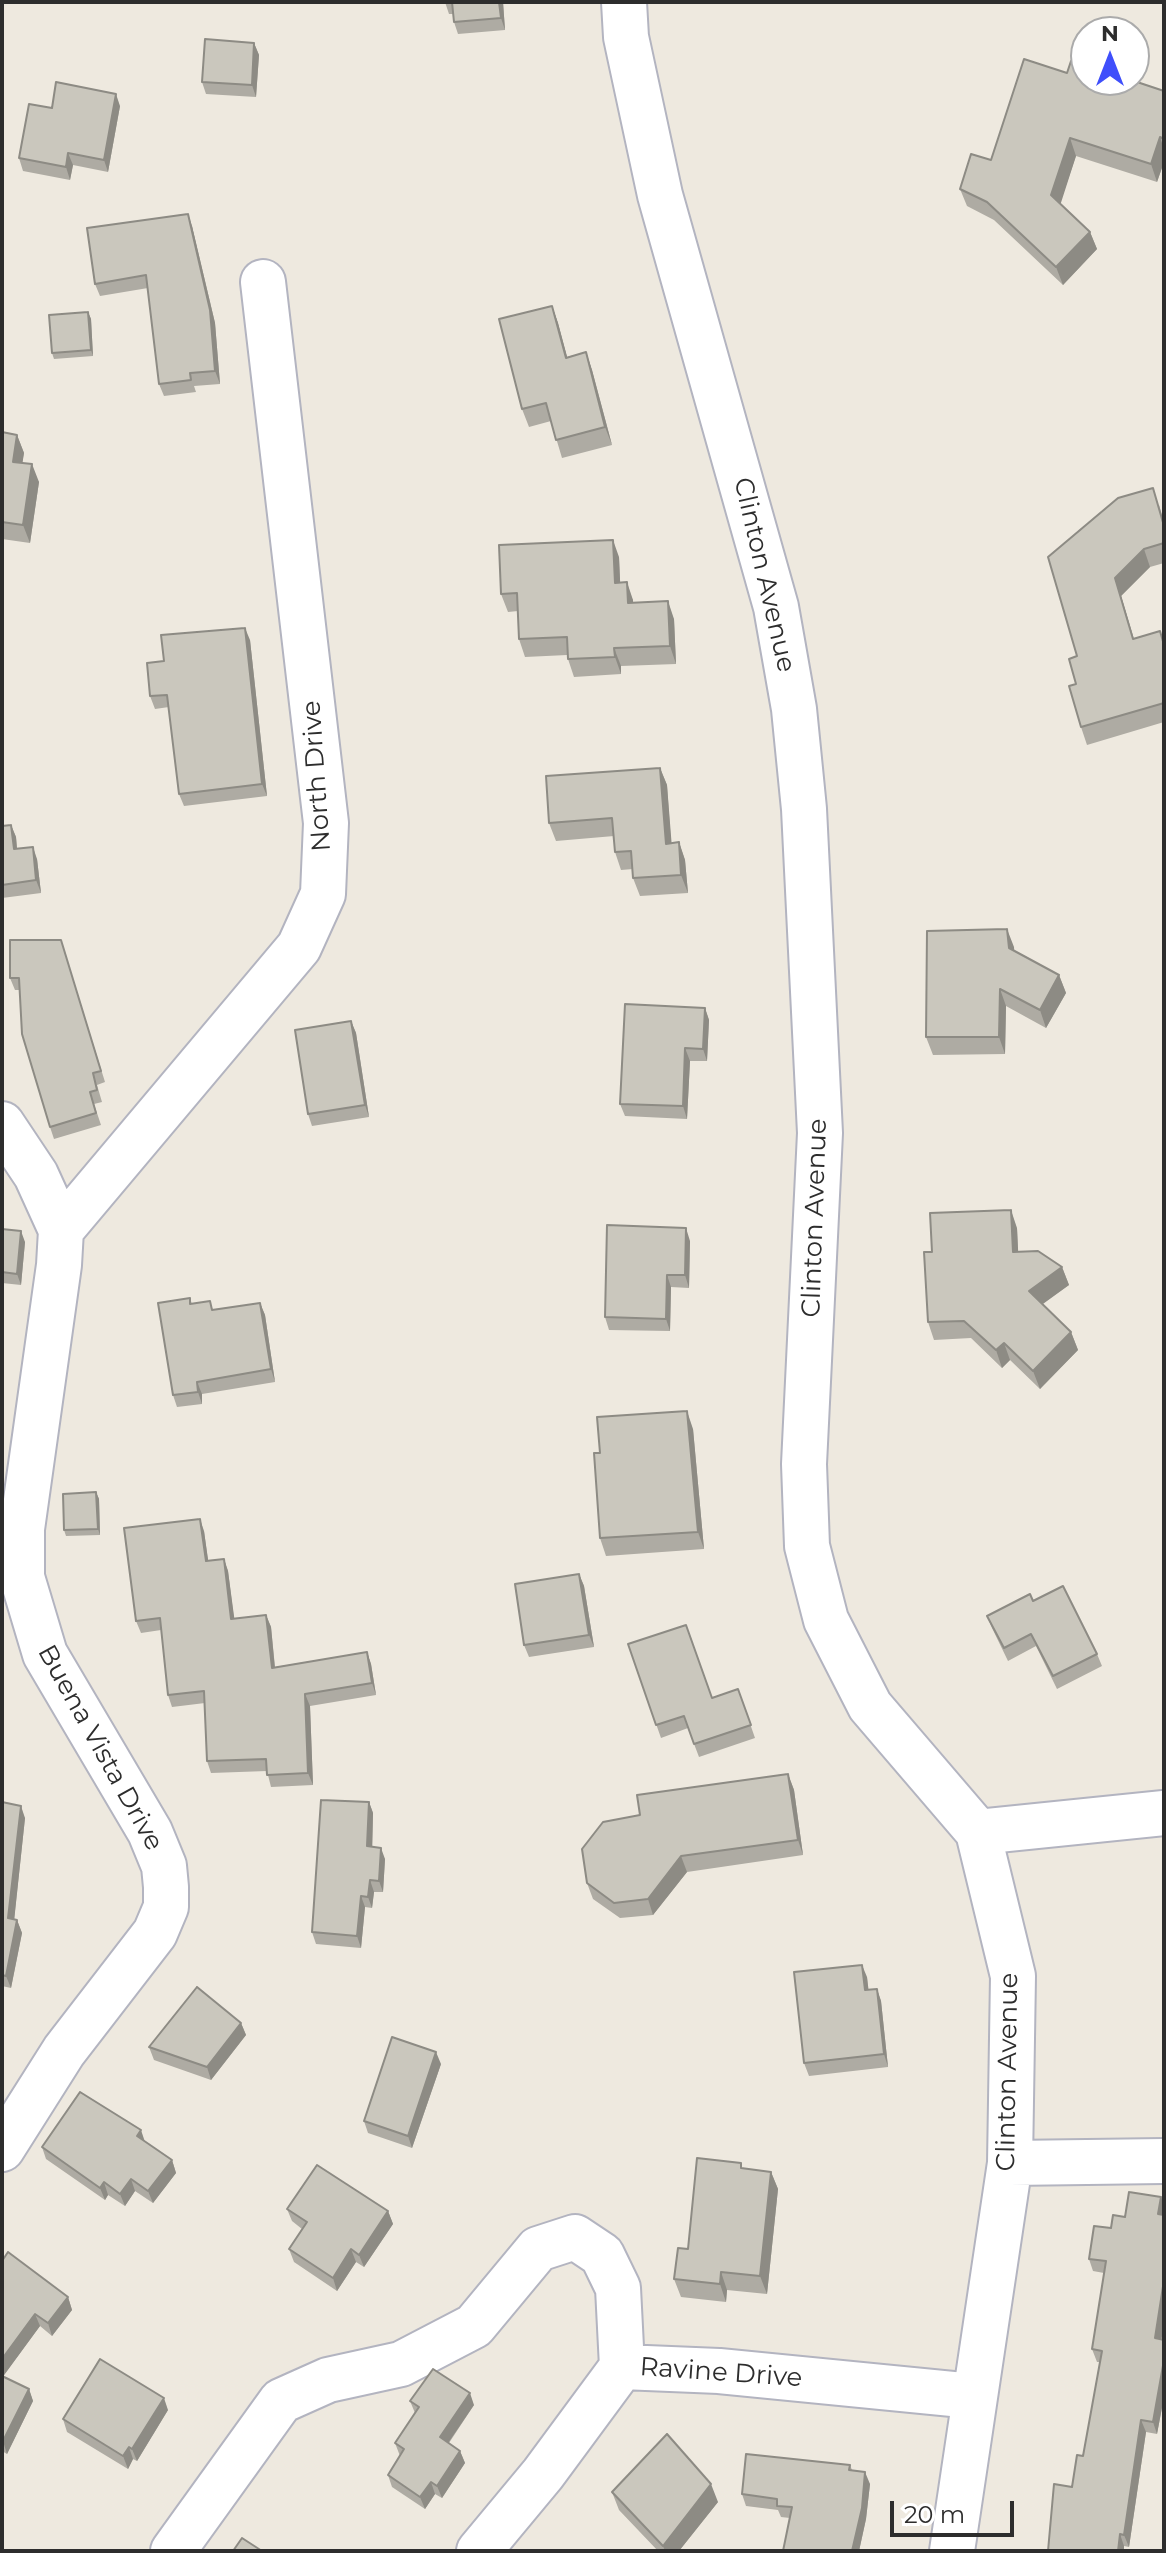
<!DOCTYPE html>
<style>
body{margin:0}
#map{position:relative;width:1166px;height:2553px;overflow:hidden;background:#eee9df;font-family:Montserrat,sans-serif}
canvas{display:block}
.frame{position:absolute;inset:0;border:4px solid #2d2d2d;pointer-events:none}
.north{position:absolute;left:1070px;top:16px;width:80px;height:80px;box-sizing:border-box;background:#fff;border:2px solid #ababab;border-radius:50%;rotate:0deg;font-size:22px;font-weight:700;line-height:32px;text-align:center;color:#2d2d2d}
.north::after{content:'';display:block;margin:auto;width:28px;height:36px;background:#3f4ffb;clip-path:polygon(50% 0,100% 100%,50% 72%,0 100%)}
.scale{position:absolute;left:890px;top:2501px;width:124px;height:36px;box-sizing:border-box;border:4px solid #2d2d2d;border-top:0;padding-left:10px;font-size:24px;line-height:28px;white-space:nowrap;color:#2d2d2d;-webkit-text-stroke:6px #fff;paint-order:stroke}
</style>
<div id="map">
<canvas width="1166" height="2553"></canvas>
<div class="frame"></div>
<div class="north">N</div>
<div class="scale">20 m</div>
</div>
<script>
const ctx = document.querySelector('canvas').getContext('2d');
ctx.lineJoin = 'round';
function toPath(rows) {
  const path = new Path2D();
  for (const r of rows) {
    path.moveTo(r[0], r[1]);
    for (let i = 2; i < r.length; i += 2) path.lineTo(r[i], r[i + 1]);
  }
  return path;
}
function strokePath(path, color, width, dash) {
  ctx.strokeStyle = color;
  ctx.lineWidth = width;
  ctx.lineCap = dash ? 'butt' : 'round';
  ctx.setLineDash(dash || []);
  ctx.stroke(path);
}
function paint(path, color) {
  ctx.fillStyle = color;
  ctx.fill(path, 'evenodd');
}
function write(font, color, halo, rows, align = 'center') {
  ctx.font = font + ' Montserrat,sans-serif';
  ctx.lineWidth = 6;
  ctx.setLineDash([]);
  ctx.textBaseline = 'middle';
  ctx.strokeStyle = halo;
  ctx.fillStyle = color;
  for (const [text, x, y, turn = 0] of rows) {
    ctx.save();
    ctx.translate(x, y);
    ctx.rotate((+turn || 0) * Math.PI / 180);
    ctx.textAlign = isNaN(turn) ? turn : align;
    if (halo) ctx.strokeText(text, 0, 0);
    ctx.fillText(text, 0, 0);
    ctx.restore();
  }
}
const minor = toPath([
 [624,2,626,37,660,195,776,607,794,709,804,809,820,1133,804,1464,807,1546,826,1620,870,1706,978,1832,1013,1976,1010,2163,952,2551],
 [2,1124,36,1175,61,1230,59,1265,22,1529,22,1577,45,1654,150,1832,164,1866,166,1887,166,1907,155,1933,64,2051,2,2149],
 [61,1230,299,947,323,894,326,823,263,282],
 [978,1832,1164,1813],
 [1010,2163,1164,2161],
 [622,2367,719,2371,973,2396],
 [173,2551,281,2401,328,2380,401,2364,474,2326,538,2249,575,2237,602,2255,618,2288,622,2367],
 [479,2551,543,2474,622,2367]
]);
const wall = toPath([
 [445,2,503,2,505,30,458,34,454,22,453,14,449,14],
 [254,43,259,55,256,97,206,94,202,82],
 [1067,73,1164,91,1164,162,1157,182,1076,156,1060,203,1090,232,1097,249,1063,285,994,220,967,206,960,189,991,160],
 [120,106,108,172,73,165,70,180,23,171,19,158,52,108],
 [192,226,215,323,220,384,194,386,196,392,164,396,159,384,148,288,100,296,95,284],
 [552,306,558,323,567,357,586,352,592,370,612,445,562,458,551,421,529,427,522,409],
 [88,312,91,319,93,356,54,359,52,353],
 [2,432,17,435,24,453,22,463,39,482,30,543,2,539],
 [1159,505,1164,522,1164,563,1150,567,1121,596,1134,639,1164,642,1164,722,1087,745,1081,727,1076,684,1077,656],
 [619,557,620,582,633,600,633,603,674,619,676,664,621,666,621,674,574,677,568,659,567,655,525,657,519,639,518,611,508,612,501,594],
 [250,640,267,796,184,806,179,794,169,707,155,709,150,696],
 [660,768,667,785,671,843,679,842,685,860,688,893,640,896,633,878,633,869,621,870,615,852,614,836,556,841,549,823],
 [11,825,16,837,17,849,37,859,41,893,2,898,2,826],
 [61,940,105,1082,97,1085,102,1102,94,1104,101,1125,54,1139,50,1127,20,990,15,990,10,978],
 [1014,947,1014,950,1059,975,1066,993,1046,1028,1006,1006,1005,1054,933,1055,926,1037],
 [705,1008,709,1020,707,1061,690,1061,687,1119,625,1116,620,1104],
 [351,1021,356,1033,369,1117,312,1126,308,1114],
 [1017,1228,1018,1251,1062,1267,1069,1285,1042,1304,1071,1332,1078,1350,1040,1389,1010,1360,1002,1368,971,1338,934,1340,928,1322,932,1252],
 [2,1229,25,1242,21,1285,2,1283],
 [690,1241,689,1288,671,1287,670,1331,609,1330,605,1317],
 [190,1298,192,1304,214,1310,260,1303,265,1315,275,1382,202,1394,202,1404,177,1407,173,1395],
 [693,1429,704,1549,606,1556,600,1538,600,1453],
 [96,1492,99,1499,100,1535,66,1536,64,1530],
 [204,1531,208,1561,224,1559,228,1571,234,1619,266,1615,271,1627,275,1667,367,1652,371,1664,376,1695,310,1706,313,1785,271,1787,267,1771,211,1773,207,1761,205,1703,172,1707,168,1695,161,1630,141,1633,136,1621],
 [579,1574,584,1586,594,1647,529,1657,524,1645],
 [1033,1601,1097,1654,1102,1666,1057,1689,1036,1646,1008,1661,992,1628,987,1616],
 [628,1644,712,1698,738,1689,755,1738,699,1757,688,1728,661,1738],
 [788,1774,794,1790,803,1855,687,1872,653,1915,620,1918,593,1899,587,1883,640,1815],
 [2,1802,25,1818,14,1920,17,1920,22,1933,11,1988,2,1986],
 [369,1802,373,1813,372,1847,385,1859,383,1892,374,1892,372,1908,365,1907,361,1948,316,1944,312,1932],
 [867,1977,868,1990,877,1989,881,2001,888,2067,809,2076,804,2063],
 [241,2023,246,2035,211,2080,154,2060,149,2047],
 [441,2064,412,2148,368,2133,364,2121],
 [145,2142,172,2160,176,2173,153,2203,135,2191,125,2206,108,2195,105,2200,46,2159,42,2147],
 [743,2168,771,2172,778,2189,767,2294,727,2290,726,2302,681,2297,674,2279,688,2249],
 [1161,2197,1164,2205,1164,2322,1161,2339,1164,2340,1164,2397,1157,2434,1146,2432,1129,2547,1124,2546,1124,2551,1048,2551,1083,2456,1100,2362,1097,2362,1092,2349,1104,2273,1093,2271,1089,2259,1111,2228,1125,2217],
 [287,2209,388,2211,393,2224,364,2267,356,2262,337,2291,294,2262,289,2249,302,2229,292,2221],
 [2,2261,68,2297,72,2310,52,2336,40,2326,3,2376,29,2389,33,2401,7,2454,2,2451],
 [410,2401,474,2405,449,2443,460,2451,465,2463,442,2498,435,2494,425,2509,392,2487,388,2475,400,2456,395,2443,415,2413],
 [168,2410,137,2461,133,2459,128,2469,67,2432,63,2419],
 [850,2465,852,2470,870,2484,866,2519,859,2551,783,2551,790,2518,781,2517,778,2510,746,2506,742,2494],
 [612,2492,718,2502,679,2551,658,2551,619,2510]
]);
const shadedWall = toPath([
 [499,2,503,2,505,30,501,18],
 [254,43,259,55,256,97,252,85],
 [116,94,120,106,108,172,104,160],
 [1160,137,1164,149,1164,162,1157,182,1151,164],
 [1070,138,1076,156,1058,212,1051,195],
 [68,153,73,165,70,180,66,167],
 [188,214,192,226,215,323,220,384,215,371],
 [1090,232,1097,249,1063,285,1056,267],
 [552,306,558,323,572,375,566,358],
 [88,312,91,319,93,356,91,350],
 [586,352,592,370,612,445,605,427],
 [17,435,24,453,20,479,13,462],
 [32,464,39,482,30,543,23,525],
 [613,540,619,557,621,601,615,583],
 [1144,549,1150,567,1121,596,1139,657,1115,578],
 [627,582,633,600,634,621,628,603],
 [668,601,674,619,676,664,670,646],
 [245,628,250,640,267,796,262,784],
 [614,648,621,666,621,674,615,657],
 [660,768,667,785,673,861,666,844],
 [11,825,16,837,18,861,14,849],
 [679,842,685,860,688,893,681,875],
 [33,847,37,859,41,893,36,880],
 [1007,929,1014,947,1015,965,1009,948],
 [1059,975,1066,993,1046,1028,1040,1010],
 [1000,989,1006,1006,1005,1054,999,1037],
 [705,1008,709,1020,707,1061,703,1049],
 [351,1021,356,1033,369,1117,365,1105],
 [685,1048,690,1061,687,1119,683,1106],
 [1011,1210,1017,1228,1019,1269,1013,1252],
 [686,1228,690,1241,689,1288,685,1275],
 [21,1231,25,1242,21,1285,17,1274],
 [1062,1267,1069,1285,1036,1309,1029,1291],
 [667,1275,671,1287,670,1331,666,1319],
 [260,1303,265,1315,275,1382,271,1369],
 [1071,1332,1078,1350,1040,1389,1033,1371],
 [1004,1343,1010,1360,1002,1368,996,1350],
 [197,1382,202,1394,202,1404,198,1392],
 [687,1411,693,1429,704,1549,698,1532],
 [96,1492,99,1499,100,1535,98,1529],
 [200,1519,204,1531,210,1573,206,1561],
 [224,1559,228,1571,236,1631,231,1619],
 [579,1574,584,1586,594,1647,589,1635],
 [266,1615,271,1627,276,1680,272,1668],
 [367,1652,371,1664,376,1695,372,1683],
 [305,1694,310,1706,313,1785,308,1773],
 [788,1774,794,1790,803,1855,798,1840],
 [369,1802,373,1813,372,1858,367,1846],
 [21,1806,25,1818,13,1931,8,1918],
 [381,1848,385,1859,383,1892,379,1881],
 [681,1856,687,1872,653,1915,648,1899],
 [370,1880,374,1892,372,1908,368,1897],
 [361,1896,365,1907,361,1948,357,1936],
 [17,1920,22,1933,11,1988,6,1976],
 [862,1965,867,1977,870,2002,865,1990],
 [877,1989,881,2001,888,2067,884,2054],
 [241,2023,246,2035,211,2080,207,2067],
 [436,2052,441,2064,412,2148,408,2136],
 [141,2130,145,2142,137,2136],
 [172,2160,176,2173,153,2203,148,2191],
 [771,2172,778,2189,767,2294,760,2276],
 [131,2179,135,2191,125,2206,120,2194],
 [104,2182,108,2195,105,2200,100,2188],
 [1161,2197,1164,2205,1164,2219,1158,2214],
 [388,2211,393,2224,364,2267,359,2255],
 [351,2249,356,2262,337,2291,333,2278],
 [721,2272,727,2290,726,2302,720,2284],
 [1164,2280,1164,2322,1160,2351,1155,2338],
 [68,2297,72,2310,52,2336,48,2323],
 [35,2314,40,2326,2,2378,2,2359],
 [1164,2360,1164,2397,1157,2434,1153,2422],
 [29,2389,33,2401,7,2454,3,2441],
 [470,2393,474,2405,444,2449,440,2437],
 [164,2398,168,2410,137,2461,132,2449],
 [1141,2420,1146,2432,1129,2547,1124,2535],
 [129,2447,133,2459,128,2469,123,2456],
 [460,2451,465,2463,442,2498,437,2486],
 [865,2472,870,2484,866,2519,859,2551,852,2551],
 [431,2482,435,2494,425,2509,420,2497],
 [711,2484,718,2502,679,2551,665,2551,663,2546],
 [1120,2534,1124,2546,1124,2551,1118,2551]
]);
const building = toPath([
 [452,2,499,2,501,18,454,22,452,2],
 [205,39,254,43,252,85,202,82,205,39],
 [1024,59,1067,73,1071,61,1086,65,1086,80,1131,80,1164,91,1164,139,1160,137,1151,164,1070,138,1051,195,1090,232,1056,267,987,202,960,189,971,154,991,160,1024,59],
 [56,82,116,94,104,160,68,153,66,167,19,158,29,104,52,108,56,82],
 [188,214,210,310,215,371,190,373,191,380,159,384,146,275,95,284,87,228,188,214],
 [552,306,566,358,586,352,605,427,556,440,546,403,522,409,499,319,552,306],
 [88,312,91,350,52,353,49,315,88,312],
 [2,432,17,435,13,462,32,464,23,525,2,522,2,432],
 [1153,488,1164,526,1164,543,1144,549,1115,578,1133,639,1160,631,1164,645,1164,703,1081,727,1069,686,1076,684,1069,659,1077,656,1048,557,1118,498,1153,488],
 [613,540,615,583,627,582,628,603,668,601,670,646,614,648,615,657,568,659,567,637,519,639,517,593,501,594,499,545,613,540],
 [245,628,262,784,179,794,167,695,150,696,147,663,164,661,161,635,245,628],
 [660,768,666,844,679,842,681,875,633,878,631,851,615,852,612,818,549,823,546,776,660,768],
 [11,825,14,849,33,847,36,880,2,885,2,826,11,825],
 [1007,929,1009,948,1059,975,1040,1010,1000,989,999,1037,926,1037,927,931,1007,929],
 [10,940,61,940,101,1071,93,1073,97,1090,90,1092,96,1113,50,1127,22,1034,19,978,10,978,10,940],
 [625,1004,705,1008,703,1049,685,1048,683,1106,620,1104,625,1004],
 [351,1021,365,1105,308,1114,295,1030,351,1021],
 [1011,1210,1013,1252,1038,1251,1062,1267,1029,1291,1071,1332,1033,1371,1004,1343,996,1350,964,1321,928,1322,924,1252,932,1252,930,1213,1011,1210],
 [607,1225,686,1228,685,1275,667,1275,666,1319,605,1317,607,1225],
 [2,1229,21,1231,17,1274,2,1272,2,1229],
 [190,1298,190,1304,210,1301,212,1310,260,1303,271,1369,197,1382,198,1392,173,1395,158,1303,190,1298],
 [687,1411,698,1532,600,1538,594,1453,600,1453,597,1417,687,1411],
 [96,1492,98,1529,64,1530,63,1494,96,1492],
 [200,1519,206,1561,224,1559,231,1619,266,1615,272,1668,367,1652,372,1683,305,1694,308,1773,267,1775,266,1759,207,1761,204,1691,168,1695,160,1618,136,1621,124,1528,200,1519],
 [579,1574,589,1635,524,1645,515,1584,579,1574],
 [1063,1586,1097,1654,1053,1676,1031,1634,1004,1648,987,1616,1030,1594,1033,1601,1063,1586],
 [686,1625,712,1698,738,1689,751,1725,694,1744,684,1716,656,1725,628,1644,686,1625],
 [788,1774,798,1840,681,1856,648,1899,614,1903,587,1883,582,1849,603,1822,640,1815,637,1795,788,1774],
 [321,1800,369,1802,367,1846,381,1848,379,1881,370,1880,368,1897,361,1896,357,1936,312,1932,321,1800],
 [2,1802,21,1806,8,1918,17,1920,6,1976,2,1975,2,1802],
 [862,1965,865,1990,877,1989,884,2054,804,2063,794,1972,862,1965],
 [197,1987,241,2023,207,2067,149,2047,197,1987],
 [392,2037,436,2052,408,2136,364,2121,392,2037],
 [80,2092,141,2130,137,2136,172,2160,148,2191,131,2179,120,2194,104,2182,100,2188,42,2147,80,2092],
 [697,2158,741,2163,741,2168,771,2172,760,2276,721,2272,720,2284,674,2279,678,2248,688,2249,697,2158],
 [317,2165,388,2211,359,2255,351,2249,333,2278,289,2249,307,2222,287,2209,317,2165],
 [1129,2192,1161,2197,1158,2214,1164,2215,1164,2280,1155,2338,1164,2340,1164,2360,1153,2422,1141,2420,1124,2535,1120,2534,1118,2551,1048,2551,1054,2484,1072,2487,1077,2455,1083,2456,1102,2351,1092,2349,1106,2261,1089,2259,1094,2226,1111,2228,1113,2215,1125,2217,1129,2192],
 [8,2252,68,2297,48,2323,35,2314,2,2359,2,2261,8,2252],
 [100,2359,164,2398,132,2449,129,2447,123,2456,63,2419,100,2359],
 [433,2369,470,2393,440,2437,460,2451,437,2486,431,2482,420,2497,388,2475,404,2449,395,2443,419,2407,410,2401,433,2369],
 [2,2376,29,2389,3,2441,2,2441,2,2376],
 [667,2434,711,2484,663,2546,612,2492,667,2434],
 [746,2454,850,2465,849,2470,865,2472,862,2508,852,2551,783,2551,792,2507,777,2506,777,2499,742,2494,746,2454],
 [242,2538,262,2551,233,2551,242,2538]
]);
const streetNames = [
 ["Clinton Avenue",764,575,77],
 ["North Drive",317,776,-94],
 ["Clinton Avenue",815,1218,-88],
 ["Buena Vista Drive",100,1748,61],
 ["Clinton Avenue",1008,2072,-89],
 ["Ravine Drive",721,2373,4]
];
strokePath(minor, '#b3b4c0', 48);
strokePath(minor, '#fff', 44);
paint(wall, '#aeaba3');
paint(shadedWall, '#8d8b84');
paint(building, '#cac7bd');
strokePath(building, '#8d8b84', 2);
write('26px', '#2d2d2d', '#fff', streetNames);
</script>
